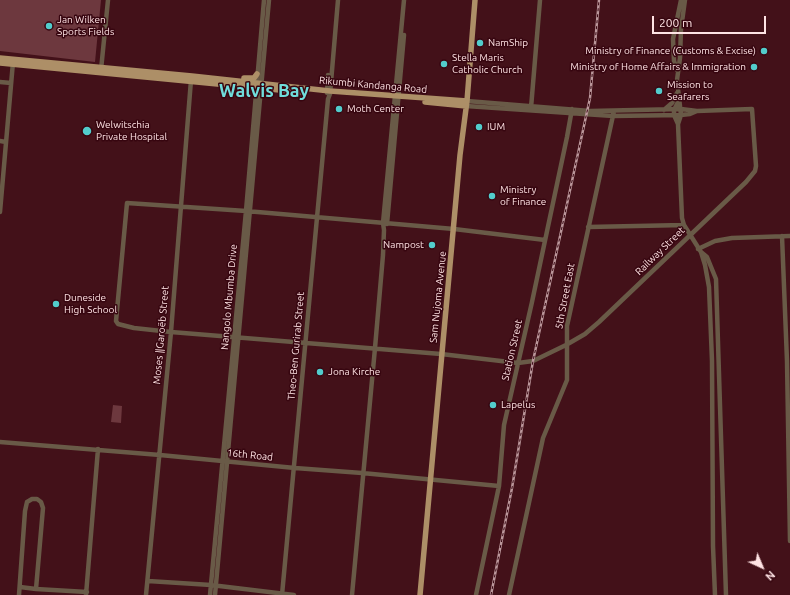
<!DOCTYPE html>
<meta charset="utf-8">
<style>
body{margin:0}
#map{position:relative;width:790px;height:595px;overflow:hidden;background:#431119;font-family:Ubuntu,sans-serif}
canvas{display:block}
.north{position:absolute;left:742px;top:547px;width:40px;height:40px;-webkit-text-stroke:3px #370610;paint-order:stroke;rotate:136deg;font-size:11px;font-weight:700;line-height:16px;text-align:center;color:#ffe3e4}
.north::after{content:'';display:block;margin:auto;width:14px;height:18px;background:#ffe3e4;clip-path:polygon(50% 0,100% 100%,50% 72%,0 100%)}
.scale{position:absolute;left:652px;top:16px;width:114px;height:18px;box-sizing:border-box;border:2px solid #ffe3e4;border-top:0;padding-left:5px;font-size:12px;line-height:14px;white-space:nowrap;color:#ffe3e4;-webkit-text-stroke:3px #370610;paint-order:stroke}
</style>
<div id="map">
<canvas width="790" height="595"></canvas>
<div class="north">N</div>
<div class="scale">200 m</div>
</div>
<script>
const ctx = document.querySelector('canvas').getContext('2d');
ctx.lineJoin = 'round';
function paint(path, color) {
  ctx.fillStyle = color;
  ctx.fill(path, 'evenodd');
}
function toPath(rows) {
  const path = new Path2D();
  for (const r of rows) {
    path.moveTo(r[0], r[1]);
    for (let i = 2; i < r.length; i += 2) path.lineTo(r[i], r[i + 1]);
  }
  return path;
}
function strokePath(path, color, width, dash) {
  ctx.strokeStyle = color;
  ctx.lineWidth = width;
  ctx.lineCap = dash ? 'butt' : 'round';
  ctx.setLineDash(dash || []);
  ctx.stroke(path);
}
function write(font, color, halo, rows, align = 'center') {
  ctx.font = font + ' Ubuntu,sans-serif';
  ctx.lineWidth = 3;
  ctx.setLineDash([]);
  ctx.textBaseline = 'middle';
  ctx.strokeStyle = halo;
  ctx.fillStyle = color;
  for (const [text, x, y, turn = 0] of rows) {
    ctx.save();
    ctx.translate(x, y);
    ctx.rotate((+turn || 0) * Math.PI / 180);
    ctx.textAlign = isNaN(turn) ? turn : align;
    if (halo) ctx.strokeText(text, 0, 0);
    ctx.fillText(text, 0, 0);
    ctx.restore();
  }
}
const green = toPath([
 [0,0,101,0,95,62,0,51],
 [113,405,122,406,121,423,111,422]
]);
const minor = toPath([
 [685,0,681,29,680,58,677,80,681,115,678,124,682,218,684,225,701,252,705,265,709,287,712,361,713,546,715,595],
 [101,70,108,0],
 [677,70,674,61,673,39,681,0],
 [0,82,11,83],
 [327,93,328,75],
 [467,101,590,111,681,109,697,111,752,109,756,166,755,171,746,182,599,322,585,334,566,345,533,361,518,363,441,354,171,332,134,328,118,324,116,321,127,203,246,211,454,229,545,240],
 [466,106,613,116,681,115,690,114,697,111],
 [531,108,540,0],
 [664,110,672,103,677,93],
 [678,124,674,115,674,110,679,100],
 [0,141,6,142],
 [0,212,13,62],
 [387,224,404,35],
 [588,227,684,225],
 [782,236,787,361,790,541],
 [698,249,715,241,732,238,790,236],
 [701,252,707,257,716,279,726,595],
 [0,442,160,455,295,468,362,473,499,486],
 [148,581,211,585,294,595],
 [20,587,36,589],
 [19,595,25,511,27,502,32,499,37,499,41,502,43,508,36,589,87,592],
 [86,595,98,449],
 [146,595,171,332,191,80],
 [210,595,246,211,264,0],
 [215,595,269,0],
 [282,595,328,99,330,94,338,0],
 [352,595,375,348,383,255,384,230,383,223,404,0],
 [476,595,499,486,504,425,532,302,567,137,572,109],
 [509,595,543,438,567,380,567,326,614,111]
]);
const major = toPath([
 [0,58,192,76,330,91,467,101],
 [0,63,300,92],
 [244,78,254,78,257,74],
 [425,102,466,106],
 [420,595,460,155,467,101,475,0]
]);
const rail = toPath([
 [491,595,512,488,533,361,590,98,599,0]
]);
const markers = [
 [49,26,4,"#52cdcc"],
 [480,43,4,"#52cdcc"],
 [764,51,4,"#52cdcc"],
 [444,64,4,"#52cdcc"],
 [754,67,4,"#52cdcc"],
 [659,91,4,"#52cdcc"],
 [339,109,4,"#52cdcc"],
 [479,127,4,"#52cdcc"],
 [87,131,5,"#52cdcc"],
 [492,196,4,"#52cdcc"],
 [432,245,4,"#52cdcc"],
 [56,304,4,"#52cdcc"],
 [320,372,4,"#52cdcc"],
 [493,405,4,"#52cdcc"]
];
const poiNames = [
 ["Jan Wilken",57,20],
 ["Sports Fields",57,32],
 ["NamShip",488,43],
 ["Ministry of Finance (Customs & Excise)",756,51,"right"],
 ["Stella Maris",452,58],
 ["Catholic Church",452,70],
 ["Ministry of Home Affairs & Immigration",746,67,"right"],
 ["Mission to",667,85],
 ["Seafarers",667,97],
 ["Moth Center",347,109],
 ["Welwitschia",96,125],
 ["Private Hospital",96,137],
 ["IUM",487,127],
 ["Ministry",500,190],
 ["of Finance",500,202],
 ["Nampost",424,245,"right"],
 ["Duneside",64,298],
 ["High School",64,310],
 ["Jona Kirche",328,372],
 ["Lapelus",501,405]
];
const streetNames = [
 ["Rikumbi Kandanga Road",373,85,5],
 ["Railway Street",660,251,-44],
 ["5th Street East",565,296,-79],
 ["Nangolo Mbumba Drive",229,297,-85],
 ["Sam Nujoma Avenue",438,297,-84],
 ["Moses ǁGaroëb Street",161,335,-85],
 ["Theo-Ben Gurirab Street",296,346,-85],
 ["Station Street",512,350,-77],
 ["16th Road",250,455,6]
];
const townNames = [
 ["Walvis Bay",264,91]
];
paint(green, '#6d383e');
strokePath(minor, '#695a47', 4.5);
strokePath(major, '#ad8f67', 5.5);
strokePath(rail, '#bc989c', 2.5);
strokePath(rail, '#370610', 1, [3]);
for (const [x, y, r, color] of markers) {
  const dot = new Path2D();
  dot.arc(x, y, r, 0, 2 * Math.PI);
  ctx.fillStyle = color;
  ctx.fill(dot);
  strokePath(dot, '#370610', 1.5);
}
write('10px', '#ffe3e4', '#370610', poiNames, 'left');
write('10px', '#ffe3e4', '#370610', streetNames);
write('bold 18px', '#70dcdb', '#370610', townNames);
</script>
